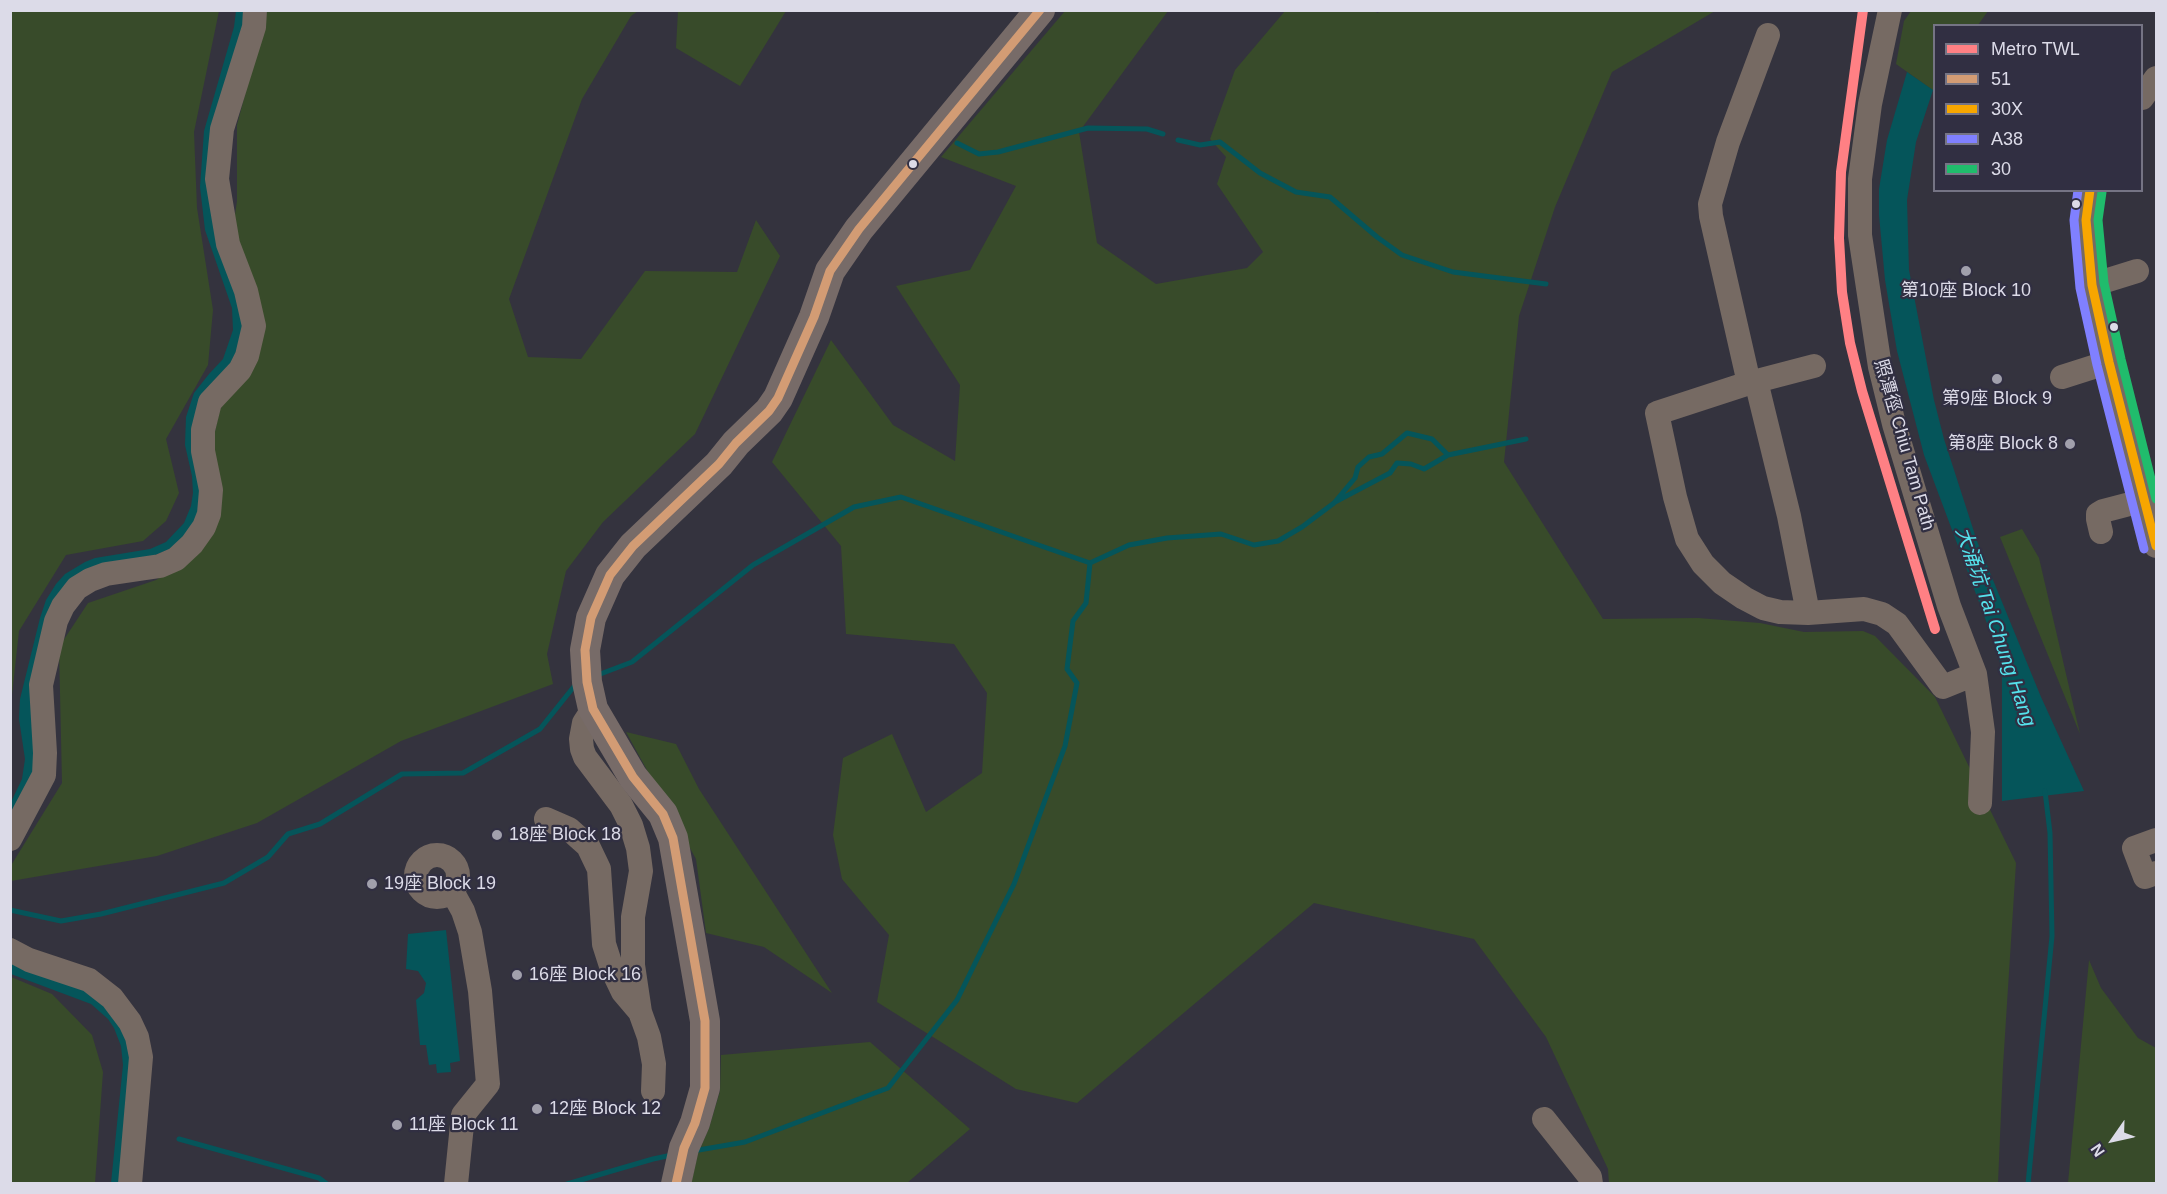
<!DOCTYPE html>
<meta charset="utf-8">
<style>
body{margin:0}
#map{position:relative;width:2167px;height:1194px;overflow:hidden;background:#34333e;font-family:Helvetica,sans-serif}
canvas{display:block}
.frame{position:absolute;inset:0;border:12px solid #dcdbe8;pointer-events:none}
.legend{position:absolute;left:1933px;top:24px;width:210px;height:168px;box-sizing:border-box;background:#312f42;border:2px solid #757484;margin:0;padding:8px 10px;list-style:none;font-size:18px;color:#dcdbe8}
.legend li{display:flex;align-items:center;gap:12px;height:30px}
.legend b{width:30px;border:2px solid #757484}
.north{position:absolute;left:2083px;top:1110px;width:60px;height:60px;-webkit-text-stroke:4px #312f42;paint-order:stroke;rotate:236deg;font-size:16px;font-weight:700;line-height:24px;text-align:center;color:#dcdbe8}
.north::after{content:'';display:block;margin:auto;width:21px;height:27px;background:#dcdbe8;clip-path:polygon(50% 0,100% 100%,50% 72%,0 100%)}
</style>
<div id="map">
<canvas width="2167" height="1194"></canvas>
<div class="frame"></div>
<ul class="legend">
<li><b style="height:8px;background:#ff8084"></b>Metro TWL</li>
<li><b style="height:8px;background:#d39c74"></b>51</li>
<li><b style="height:8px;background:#f7a600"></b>30X</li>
<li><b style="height:8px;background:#8080ff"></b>A38</li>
<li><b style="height:8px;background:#20bc6c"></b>30</li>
</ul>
<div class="north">N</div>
</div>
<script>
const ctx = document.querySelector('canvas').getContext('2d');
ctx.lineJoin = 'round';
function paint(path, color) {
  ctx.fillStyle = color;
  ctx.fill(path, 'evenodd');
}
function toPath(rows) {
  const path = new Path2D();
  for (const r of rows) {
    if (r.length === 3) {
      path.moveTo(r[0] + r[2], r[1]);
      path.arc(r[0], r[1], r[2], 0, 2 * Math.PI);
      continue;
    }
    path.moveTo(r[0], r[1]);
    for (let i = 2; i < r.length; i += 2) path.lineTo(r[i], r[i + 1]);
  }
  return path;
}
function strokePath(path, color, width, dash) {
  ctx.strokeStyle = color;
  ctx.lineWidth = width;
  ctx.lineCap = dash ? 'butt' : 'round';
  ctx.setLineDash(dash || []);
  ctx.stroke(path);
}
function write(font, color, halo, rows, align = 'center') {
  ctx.font = font + ' Helvetica,"Noto Sans TC",sans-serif';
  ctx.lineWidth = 4.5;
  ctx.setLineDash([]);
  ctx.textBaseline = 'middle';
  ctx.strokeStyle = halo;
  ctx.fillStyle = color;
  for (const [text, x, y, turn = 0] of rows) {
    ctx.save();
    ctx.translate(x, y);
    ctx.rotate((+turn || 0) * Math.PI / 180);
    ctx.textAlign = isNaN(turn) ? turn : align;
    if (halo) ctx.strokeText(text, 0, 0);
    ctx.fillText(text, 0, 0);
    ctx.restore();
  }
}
const green = toPath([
 [11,10,219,11,194,132,197,208,213,310,208,365,166,439,179,493,166,521,143,541,66,555,19,631,11,704],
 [1371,10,1378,13,1380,10,1715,11,1612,72,1555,207,1519,316,1504,462,1603,619,1698,618,1760,623,1804,632,1863,631,1875,636,1935,697,2016,863,2003,1066,1998,1183,1609,1183,1608,1169,1546,1037,1474,939,1314,903,1077,1103,1016,1089,877,1002,889,935,842,879,833,835,843,758,892,734,926,812,982,773,987,693,954,644,846,634,841,546,772,462,831,340,893,425,955,461,960,385,896,286,970,270,1016,186,941,157,1065,11,1168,11,1079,132,1097,243,1156,284,1247,268,1263,252,1217,184,1226,157,1210,139,1235,70,1285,11],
 [267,11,638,11,631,16,582,99,509,299,528,357,581,359,645,271,737,272,756,220,780,256,695,434,603,522,566,571,547,654,553,684,401,741,257,823,157,856,11,881,10,867,62,783,59,647,88,603,156,580,203,549,215,431,220,409,248,371,232,235,237,201,237,125],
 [678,11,678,10,786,11,740,86,676,48],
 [1911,11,1988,11,1978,25,1934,26,1934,91,1896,64,1904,21],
 [2022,529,2039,558,2080,734,2000,537],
 [626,732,676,744,699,789,832,993,764,947,706,933,696,859],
 [2089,960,2101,988,2138,1038,2156,1048,2156,1183,2068,1183],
 [11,977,52,994,92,1035,103,1072,95,1183,11,1183],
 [870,1042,970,1129,907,1183,691,1184,698,1153,709,1128,720,1091,721,1055]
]);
const water = toPath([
 [236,11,250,11,219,126,246,339,219,385,206,496,187,542,68,591,38,769,11,831,11,802,22,779,25,759,19,719,20,699,40,618,46,600,56,584,65,574,85,562,95,558,150,549,166,542,184,523,191,506,193,493,192,476,185,445,186,417,194,393,209,374,223,359,233,330,232,308,205,230,200,187,204,131,234,27],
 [1907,72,1933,90,1916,142,1907,200,1909,270,1934,400,1944,439,1977,541,2041,697,2084,791,2002,801,2002,674,1998,653,1924,455,1897,351,1885,280,1879,215,1879,189,1887,140],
 [446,930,460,1061,450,1063,451,1072,437,1073,436,1064,429,1065,426,1045,420,1045,416,1000,424,993,426,983,418,971,406,969,408,934],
 [10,958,95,992,132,1039,124,1183,111,1183,123,1065,121,1046,114,1028,108,1019,91,1004,11,974]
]);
const stream = toPath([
 [1178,140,1200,145,1220,142,1260,173,1296,192,1330,197,1377,237,1402,255,1453,272,1546,284],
 [957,143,979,154,998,152,1088,128,1147,129,1163,134],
 [1335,502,1390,473,1397,463,1411,464,1424,469,1448,455],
 [595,676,632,662,753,565,854,507,901,497,1090,563,1129,545,1167,538,1221,534,1254,545,1278,541,1302,527,1334,503,1355,478,1358,467,1369,457,1382,454,1407,433,1432,439,1448,455,1526,439],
 [10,910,61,921,101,914,224,883,268,857,288,834,320,824,402,774,463,773,540,729,576,684],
 [179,1139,319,1178,327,1184],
 [693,1151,745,1142,888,1088,957,1000,1014,884,1065,746,1077,683,1067,669,1073,621,1086,603,1090,563],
 [567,1184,653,1159,672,1155],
 [2028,1184,2052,936,2050,833,2045,791]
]);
const minor = toPath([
 [1890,10,1870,104,1860,179,1860,235,1880,367,1894,424,1949,606,1975,674,1983,732,1980,803],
 [2142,98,2156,78],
 [2090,190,2086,220,2092,285,2109,362,2156,546],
 [2092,285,2137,271],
 [1814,366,1749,383,1657,413,1675,497,1687,539,1703,564,1722,583,1744,598,1763,608,1780,612,1808,613,1864,609,1882,614,1897,624,1943,687,1975,674],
 [2062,377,2109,362],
 [1756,381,1789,516,1808,613],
 [1749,383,1711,216,1710,204,1728,142,1768,35],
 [2101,532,2098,519,2098,514,2103,511,2145,500],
 [593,709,584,723,581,739,582,749,585,757,621,805,631,825,638,848,641,871,633,917,633,965,640,1012],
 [546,819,569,829,588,846,599,869,604,944,612,969,623,992,640,1012,649,1037,654,1064,653,1091],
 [10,839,44,775,45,753,41,685,56,621,63,606,77,588,90,580,106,574,160,566,176,559,192,544,204,527,209,514,211,490,203,451,203,430,210,402,240,370,247,356,254,326,246,291,228,244,217,179,222,129,254,27,255,10],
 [437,876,21],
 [452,891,463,911,470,932,480,991,488,1084,463,1115,456,1184],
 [10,950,29,960,89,980,112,998,130,1022,137,1037,141,1057,130,1184],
 [1544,1119,1590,1177,1591,1184]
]);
const major = toPath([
 [676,1184,684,1148,695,1123,705,1088,705,1021,673,838,663,814,633,777,593,709,587,682,585,650,591,618,610,575,633,546,719,464,736,443,769,411,778,398,814,317,830,271,859,229,1040,10]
]);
const minorBridge = toPath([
 [2156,840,2134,848,2145,877,2156,873]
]);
const bus1 = toPath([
 [676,1184,684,1148,695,1123,705,1088,705,1021,673,838,663,814,633,777,593,709,587,682,585,650,591,618,610,575,633,546,719,464,736,443,769,411,778,398,814,317,830,271,859,229,1040,10]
]);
const bus2 = toPath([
 [2090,190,2086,220,2092,285,2109,362,2156,546]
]);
const bus3 = toPath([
 [2078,190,2074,220,2080,288,2097,365,2144,549]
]);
const bus4 = toPath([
 [2102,192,2098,220,2104,283,2121,359,2156,499]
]);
const metro1 = toPath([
 [1863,10,1841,172,1839,238,1842,292,1850,343,1862,391,1935,629]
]);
const markers = [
 [913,164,5,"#dcdbe8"],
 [2076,204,5,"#dcdbe8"],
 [1966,271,6,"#a1a0ac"],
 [2114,327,5,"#dcdbe8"],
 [1997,379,6,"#a1a0ac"],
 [2070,444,6,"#a1a0ac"],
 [497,835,6,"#a1a0ac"],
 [372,884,6,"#a1a0ac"],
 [517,975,6,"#a1a0ac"],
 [537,1109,6,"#a1a0ac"],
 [397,1125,6,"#a1a0ac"]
];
const poiNames = [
 ["第10座 Block 10",1966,291,"center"],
 ["第9座 Block 9",1997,399,"center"],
 ["第8座 Block 8",2058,444,"right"],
 ["18座 Block 18",509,835],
 ["19座 Block 19",384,884],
 ["16座 Block 16",529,975],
 ["12座 Block 12",549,1109],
 ["11座 Block 11",409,1125]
];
const streetNames = [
 ["照潭徑 Chiu Tam Path",1904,445,74]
];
const waterNames = [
 ["大涌坑 Tai Chung Hang",1995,627,71]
];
paint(green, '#384b2a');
paint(water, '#05555a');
strokePath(stream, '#05555a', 5);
strokePath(minor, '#766a63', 24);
strokePath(major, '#776b68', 30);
strokePath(minorBridge, '#766a63', 24);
strokePath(bus1, '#d39c74', 9);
strokePath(bus2, '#f7a600', 9);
strokePath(bus3, '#8080ff', 9);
strokePath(bus4, '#20bc6c', 9);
strokePath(metro1, '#ff8084', 10);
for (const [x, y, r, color] of markers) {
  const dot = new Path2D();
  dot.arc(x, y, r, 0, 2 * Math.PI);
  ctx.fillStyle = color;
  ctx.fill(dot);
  strokePath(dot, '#312f42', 2);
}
write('18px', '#dcdbe8', '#312f42', poiNames, 'left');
write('18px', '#dcdbe8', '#312f42', streetNames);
write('italic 20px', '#55e2ec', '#312f42', waterNames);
</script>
